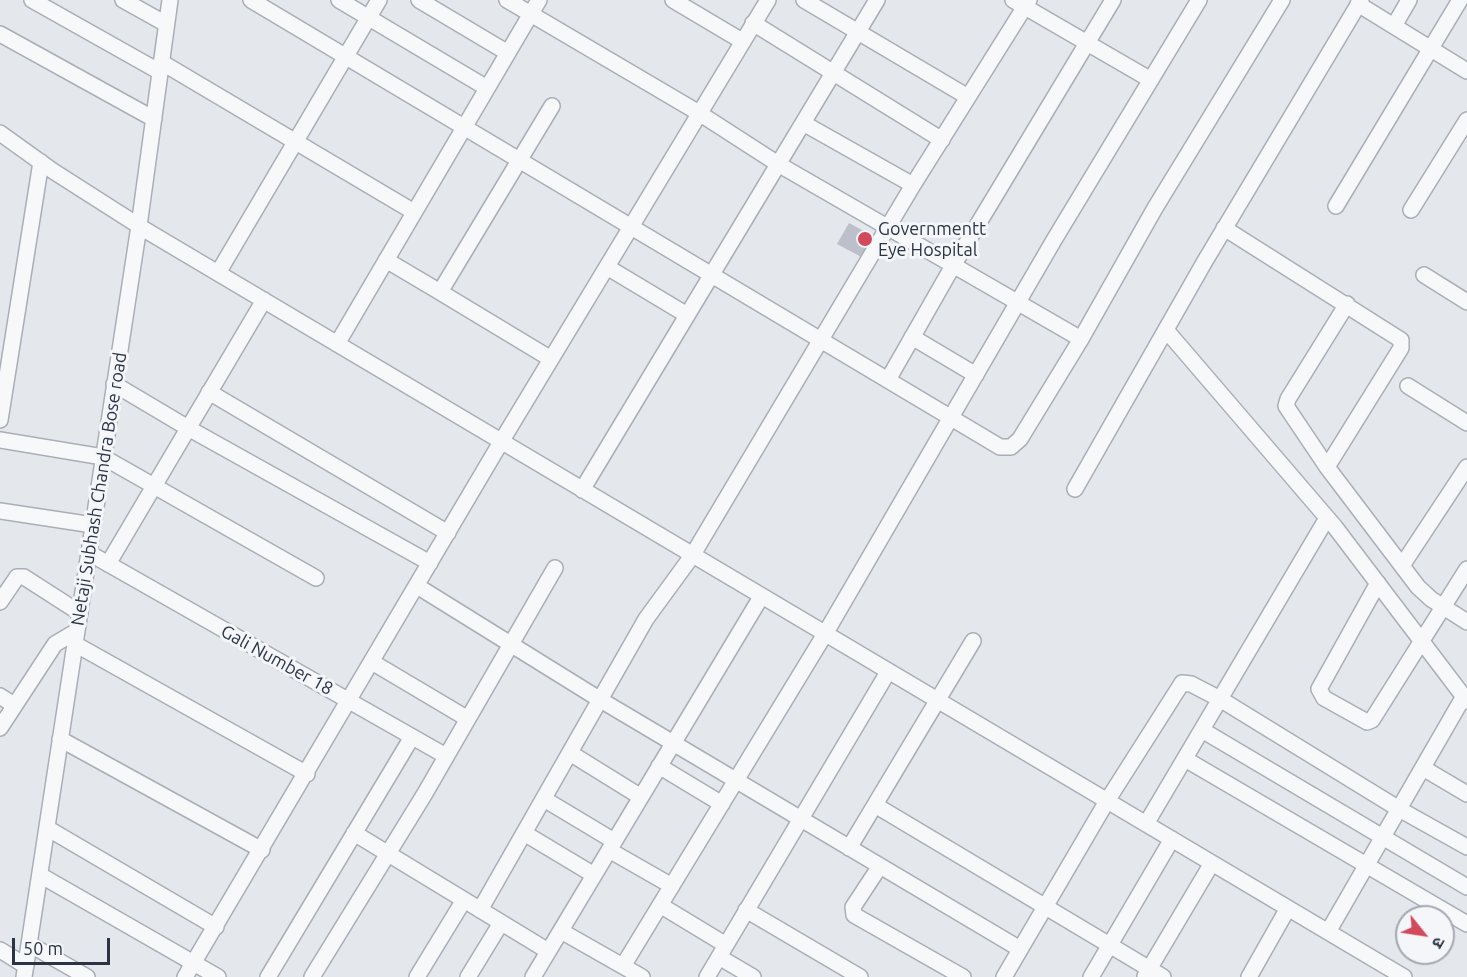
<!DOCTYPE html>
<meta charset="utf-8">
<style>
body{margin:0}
#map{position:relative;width:1467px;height:977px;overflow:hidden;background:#e4e7ec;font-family:Ubuntu,"Noto Sans Devanagari",sans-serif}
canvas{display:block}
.north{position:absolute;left:1395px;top:905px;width:60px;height:60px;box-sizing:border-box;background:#f4f6f9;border:2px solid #a4a8b1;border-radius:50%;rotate:120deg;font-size:16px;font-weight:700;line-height:24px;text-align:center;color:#2b3445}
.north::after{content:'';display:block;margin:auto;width:21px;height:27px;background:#d1495b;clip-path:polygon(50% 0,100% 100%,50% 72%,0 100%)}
.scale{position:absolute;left:12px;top:938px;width:98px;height:27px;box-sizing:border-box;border:3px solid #2b3445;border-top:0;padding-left:8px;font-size:18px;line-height:21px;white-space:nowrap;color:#2b3445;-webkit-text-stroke:4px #f4f6f9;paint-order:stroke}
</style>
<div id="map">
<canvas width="1467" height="977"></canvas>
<div class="north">उ</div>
<div class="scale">50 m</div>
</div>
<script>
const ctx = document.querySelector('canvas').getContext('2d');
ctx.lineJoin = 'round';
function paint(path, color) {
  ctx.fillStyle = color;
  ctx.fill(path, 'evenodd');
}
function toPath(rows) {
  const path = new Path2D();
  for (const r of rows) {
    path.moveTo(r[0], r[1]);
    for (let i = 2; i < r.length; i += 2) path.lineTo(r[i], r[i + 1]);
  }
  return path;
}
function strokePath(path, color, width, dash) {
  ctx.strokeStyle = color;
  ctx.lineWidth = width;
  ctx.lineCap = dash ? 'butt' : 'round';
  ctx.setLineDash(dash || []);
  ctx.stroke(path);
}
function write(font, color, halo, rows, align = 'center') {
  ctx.font = font + ' Ubuntu,sans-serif';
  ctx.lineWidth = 6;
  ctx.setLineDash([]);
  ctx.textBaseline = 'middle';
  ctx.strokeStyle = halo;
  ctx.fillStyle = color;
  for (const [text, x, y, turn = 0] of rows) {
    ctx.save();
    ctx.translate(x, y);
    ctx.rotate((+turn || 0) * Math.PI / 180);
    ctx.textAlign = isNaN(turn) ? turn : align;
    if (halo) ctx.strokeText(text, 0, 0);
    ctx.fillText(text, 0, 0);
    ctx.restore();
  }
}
const building = toPath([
 [849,223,877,238,865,259,837,244]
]);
const minor = toPath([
 [32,0,160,72],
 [123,0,166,24],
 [251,0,1000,447,1011,447,1020,439,1081,339,1155,208,1282,0],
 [339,0,487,88],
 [419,0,508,53],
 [507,0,699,113,778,164,1081,339],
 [673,0,742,41],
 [804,0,968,97],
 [1013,0,1151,80],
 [1358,4,1467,71],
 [753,23,942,140],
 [1394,26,1409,0],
 [0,34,154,119],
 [161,62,414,212],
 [803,123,913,185],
 [0,133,53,171,147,231,1404,977],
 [1336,206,1460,0],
 [1411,210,1467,120],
 [1224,228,1401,340,1401,348,1327,467],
 [386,260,440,292],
 [607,267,687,315],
 [218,273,379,0],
 [1424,275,1467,302],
 [1347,304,1288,399,1286,406,1327,467,1418,587,1431,599,1467,622],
 [1166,330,1335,527,1467,701],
 [912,337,976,375],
 [337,344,539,0],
 [551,359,440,292,552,106],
 [889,378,954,264,1113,0],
 [114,384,188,428,430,563],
 [1408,386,1467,423],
 [209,392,448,533],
 [0,420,41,162],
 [0,440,103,457,316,578],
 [1075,489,1205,261,1361,0],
 [582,490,877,0],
 [0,511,93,525],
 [89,553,446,756],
 [108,564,264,300],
 [1403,564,1467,467],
 [1378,583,1319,689,1324,698,1367,722,1372,720,1467,569],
 [417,586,599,699,1020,949],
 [0,602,17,577,24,577,80,613],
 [75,644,307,774],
 [372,662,468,719],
 [0,696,14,705],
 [0,728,55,644,77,631],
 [1202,730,1467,887],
 [60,739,262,850],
 [570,753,641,797],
 [1185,759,1467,924],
 [659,766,722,804],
 [1423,768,1467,794],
 [544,799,614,841],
 [875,805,1163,977],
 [1146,824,1327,518],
 [47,828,216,927],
 [354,833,548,951],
 [524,833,594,875],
 [849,848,973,641],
 [609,850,672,886],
 [880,866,853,907,854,915,963,977],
 [40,875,218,977],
 [660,905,726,945],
 [480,910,646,619,692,556,913,185,1029,0],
 [746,910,860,977],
 [561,931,642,977],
 [1328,932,1464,696],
 [29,944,87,977],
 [0,950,26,966],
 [719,957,753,977],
 [623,966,825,634,1054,240,1199,0],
 [1145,976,1212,863],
 [24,977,139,226,170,0],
 [185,977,501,442,768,0],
 [268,977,412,737],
 [312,977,424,795,555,568],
 [417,977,464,900],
 [468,977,501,923],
 [533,977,761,597],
 [707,977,888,672],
 [1004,977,1107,801,1182,683,1191,684,1220,699,1399,809,1467,847],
 [1091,977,1172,839],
 [1249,977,1288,908]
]);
const markers = [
 [865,239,8,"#d1495b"]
];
const poiNames = [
 ["Governmentt",878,229],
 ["Eye Hospital",878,250]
];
const streetNames = [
 ["Netaji Subhash Chandra Bose road",99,489,-81],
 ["Gali Number 18",277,660,29]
];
paint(building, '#bbc0ca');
strokePath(minor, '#a9aeb7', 18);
strokePath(minor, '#f7f8fa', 15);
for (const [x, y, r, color] of markers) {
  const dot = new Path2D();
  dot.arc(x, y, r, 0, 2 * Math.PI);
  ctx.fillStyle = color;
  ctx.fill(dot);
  strokePath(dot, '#f4f6f9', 2);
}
write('18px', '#2b3445', '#f4f6f9', poiNames, 'left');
write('18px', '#2b3445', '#f4f6f9', streetNames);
</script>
